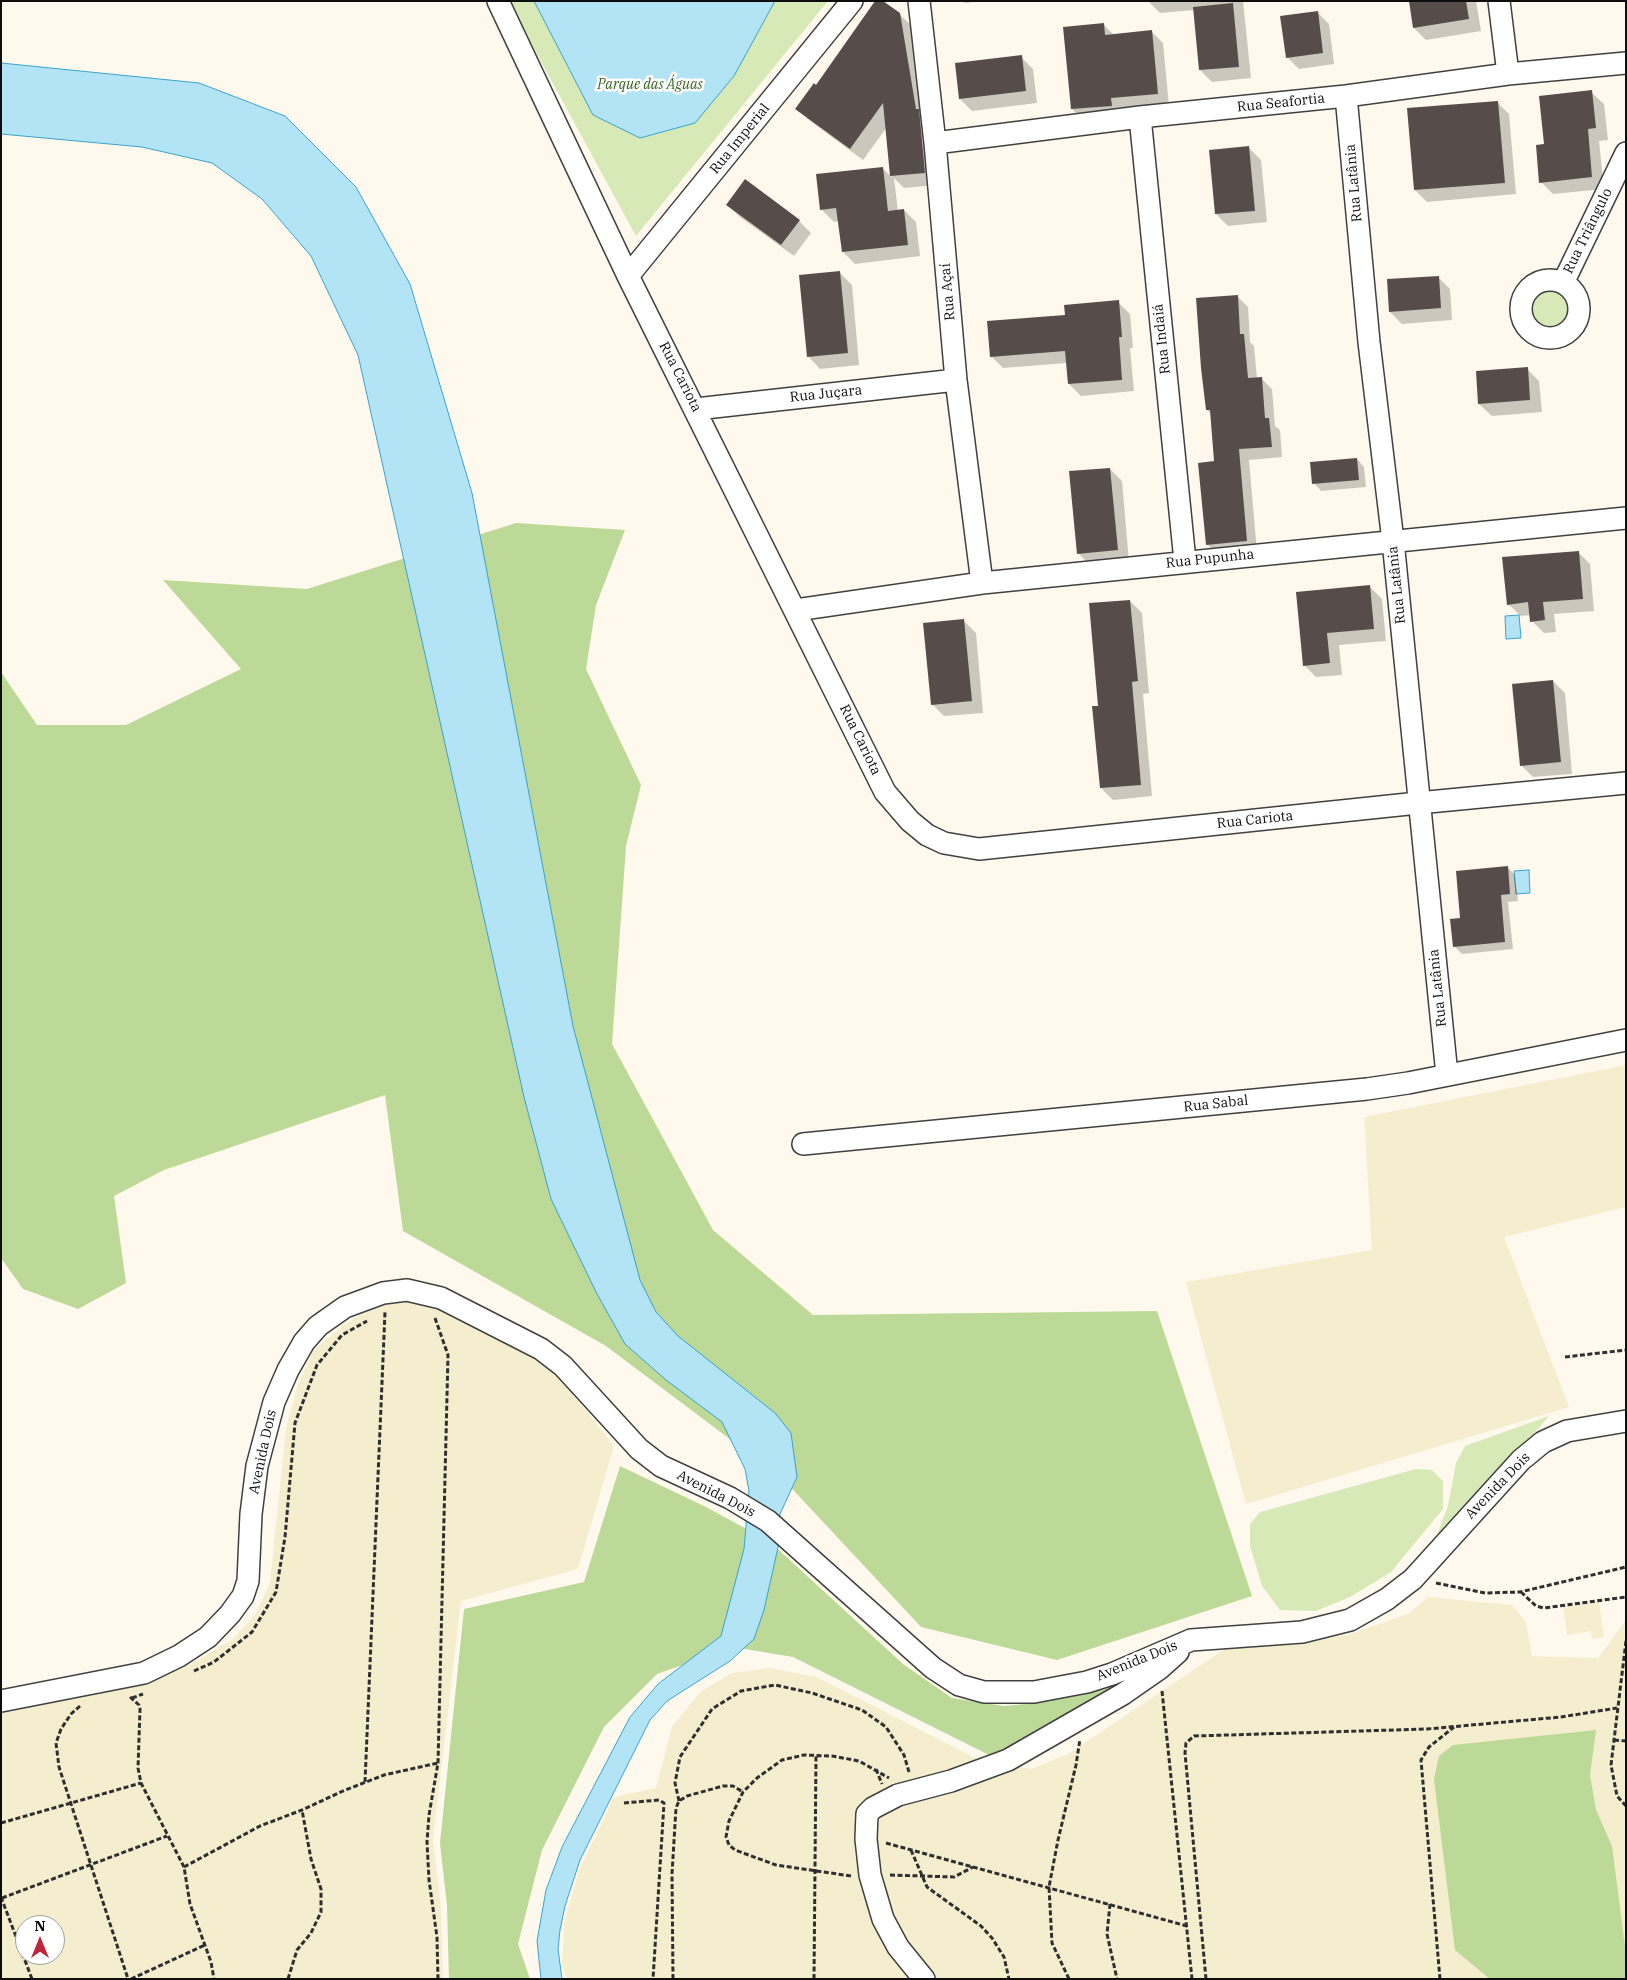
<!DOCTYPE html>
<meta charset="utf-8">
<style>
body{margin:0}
#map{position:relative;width:1627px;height:1980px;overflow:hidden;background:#fff9ed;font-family:"IBM Plex Serif",serif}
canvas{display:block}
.frame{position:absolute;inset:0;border:2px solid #0d0d0d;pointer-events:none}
.north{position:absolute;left:15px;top:1915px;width:50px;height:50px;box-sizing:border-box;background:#fff;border:1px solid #9e9e9e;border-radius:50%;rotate:0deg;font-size:14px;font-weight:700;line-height:20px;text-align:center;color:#0d0d0d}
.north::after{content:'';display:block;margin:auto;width:18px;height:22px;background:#bc263e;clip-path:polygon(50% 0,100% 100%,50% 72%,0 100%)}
</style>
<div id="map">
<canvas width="1627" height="1980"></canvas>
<div class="frame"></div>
<div class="north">N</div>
</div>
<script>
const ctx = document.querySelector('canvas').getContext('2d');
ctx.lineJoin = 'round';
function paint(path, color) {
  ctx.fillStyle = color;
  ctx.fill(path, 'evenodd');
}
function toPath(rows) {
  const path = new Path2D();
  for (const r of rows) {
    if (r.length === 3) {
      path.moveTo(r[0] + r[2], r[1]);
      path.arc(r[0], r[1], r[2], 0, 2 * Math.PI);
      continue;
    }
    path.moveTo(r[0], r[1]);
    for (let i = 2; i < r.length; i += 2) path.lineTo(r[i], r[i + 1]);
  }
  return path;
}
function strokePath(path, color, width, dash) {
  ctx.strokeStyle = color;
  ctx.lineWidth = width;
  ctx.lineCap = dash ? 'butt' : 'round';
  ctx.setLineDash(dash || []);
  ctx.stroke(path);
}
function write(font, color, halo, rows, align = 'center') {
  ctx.font = font + ' "IBM Plex Serif",serif';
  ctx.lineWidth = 5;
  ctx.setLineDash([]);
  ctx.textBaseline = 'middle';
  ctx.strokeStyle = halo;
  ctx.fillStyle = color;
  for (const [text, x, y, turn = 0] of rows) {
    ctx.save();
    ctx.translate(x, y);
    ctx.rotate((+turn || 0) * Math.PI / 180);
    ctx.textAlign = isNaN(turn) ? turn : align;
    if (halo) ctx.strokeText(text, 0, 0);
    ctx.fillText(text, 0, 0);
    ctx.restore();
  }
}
const farmland = toPath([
 [1626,1065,1626,1207,1504,1237,1569,1407,1246,1504,1186,1282,1372,1250,1364,1117],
 [386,1298,442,1302,553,1369,614,1446,578,1569,461,1601,433,1839,441,1908,443,1979,1,1979,1,1706,140,1682,189,1665,233,1639,255,1615,270,1583,286,1428,298,1384,313,1351,341,1327],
 [25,1925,55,1925,55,1955,25,1955],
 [1428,1597,1512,1605,1526,1622,1532,1656,1598,1658,1626,1620,1626,1979,567,1979,562,1964,565,1920,579,1870,614,1797,656,1788,672,1727,700,1692,732,1673,770,1668,817,1677,979,1760,1031,1769,1068,1754,1226,1648,1286,1644,1347,1635,1408,1614],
 [1599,1601,1604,1637,1592,1639,1591,1631,1567,1635,1563,1606]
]);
const green = toPath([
 [508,1,828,1,636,236],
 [1549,311,19],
 [1549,1416,1429,1555,1448,1506,1456,1463,1465,1446],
 [1416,1469,1432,1470,1443,1481,1443,1509,1391,1572,1350,1597,1316,1611,1280,1610,1262,1586,1250,1546,1250,1524,1260,1512]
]);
const forest = toPath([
 [516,523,625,530,596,605,586,669,641,785,626,846,612,1044,713,1230,813,1315,1157,1311,1252,1596,1057,1660,921,1627,783,1479,606,1346,403,1231,385,1095,164,1170,114,1196,126,1283,78,1309,23,1289,1,1258,1,672,37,725,126,725,241,669,163,580,307,589],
 [620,1466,704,1506,769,1541,903,1664,952,1698,1004,1706,1038,1703,1103,1688,1164,1659,1061,1723,991,1756,793,1657,733,1647,657,1674,604,1727,542,1850,518,1944,530,1979,449,1979,447,1906,440,1843,464,1609,584,1582],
 [1596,1730,1590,1775,1596,1810,1612,1846,1626,1954,1626,1979,1490,1979,1455,1950,1434,1779,1439,1756,1453,1745]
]);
const water = toPath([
 [534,1,775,1,734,76,695,123,640,138,593,115,534,1],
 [1,63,199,83,285,116,356,187,410,284,472,493,573,1026,640,1280,656,1312,678,1336,775,1413,791,1433,797,1477,780,1514,779,1543,764,1610,754,1639,730,1661,667,1701,650,1720,580,1860,565,1906,560,1930,558,1949,562,1979,541,1979,537,1941,546,1890,562,1847,630,1717,658,1684,721,1636,744,1549,749,1491,745,1469,722,1422,666,1380,625,1344,596,1292,551,1199,524,1097,358,355,311,256,262,199,212,163,142,147,1,134,1,63],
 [1519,615,1521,638,1506,639,1505,616,1519,615],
 [1529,870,1530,893,1516,894,1514,871,1529,870]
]);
const shadow = toPath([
 [963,1,981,1,965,3],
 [1148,1,1243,1,1251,78,1212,82,1200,70,1194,10,1160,13],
 [1410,1,1476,1,1481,31,1426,40,1414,28],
 [1317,12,1329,24,1334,64,1299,69,1287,57],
 [899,14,912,26,937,185,904,188,894,178,898,211,904,210,916,222,920,256,855,264,843,252,839,221,834,222,822,210,882,168,892,177,887,127,863,160,809,120,797,108,816,87],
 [1104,25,1114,35,1151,31,1163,43,1169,106,1084,121,1072,109],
 [1021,57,1033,69,1037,103,972,111,960,99],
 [1591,92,1604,104,1608,140,1599,141,1604,189,1553,194,1541,182,1545,145],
 [1497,102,1509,114,1516,194,1427,202,1415,190],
 [1249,148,1261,160,1267,222,1228,226,1216,214],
 [728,205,799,221,811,233,794,256,740,217],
 [840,273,852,285,859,365,820,369,808,356],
 [1438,277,1450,289,1452,320,1402,324,1390,312],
 [1237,296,1248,307,1250,342,1254,346,1257,379,1261,378,1272,389,1275,426,1280,430,1282,457,1249,460,1257,552,1218,555,1207,544,1215,462,1211,414,1207,410],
 [1118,302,1130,314,1133,348,1130,348,1134,391,1081,396,1069,384,1067,363,1003,368,991,356,1067,316],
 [1527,369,1539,381,1542,412,1492,416,1479,404],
 [1357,459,1364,467,1366,487,1321,491,1314,483],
 [1110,469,1122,481,1129,562,1090,565,1078,553],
 [1578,552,1590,564,1594,611,1554,614,1556,632,1544,633,1532,621,1531,615,1521,616,1508,604],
 [1370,587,1382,599,1386,641,1339,645,1342,675,1316,677,1304,665,1297,593],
 [1130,601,1142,613,1149,693,1143,694,1152,796,1113,800,1101,788,1100,707],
 [964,621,976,633,983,713,944,716,932,704],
 [1553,681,1565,693,1572,774,1533,777,1521,765],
 [1507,867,1515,875,1518,901,1508,902,1513,949,1462,954,1454,946,1462,919]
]);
const building = toPath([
 [875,1,883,1,900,13,916,109,919,109,925,173,890,176,883,103,850,149,795,109,814,83,816,85],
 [1409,1,1466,1,1469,19,1413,28],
 [1233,3,1239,67,1199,70,1193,7],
 [1318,11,1323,53,1286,58,1280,16],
 [1104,23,1105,35,1152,30,1158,94,1111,98,1112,106,1071,109,1063,27],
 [1022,55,1026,91,959,99,955,63],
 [1592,90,1596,128,1588,129,1592,177,1539,183,1536,145,1544,144,1539,96],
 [1498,101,1505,183,1414,190,1407,108],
 [1249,146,1255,211,1215,214,1209,150],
 [883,167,888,211,904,209,908,245,842,252,836,208,820,210,816,174],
 [745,179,800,220,781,245,726,205],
 [840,271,848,353,807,357,799,275],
 [1439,276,1441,308,1389,312,1387,279],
 [1238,295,1240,334,1244,334,1248,378,1262,377,1265,418,1269,418,1272,447,1239,449,1247,541,1206,545,1198,463,1214,461,1210,410,1206,410,1201,368,1196,298],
 [1119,300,1122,337,1119,337,1122,380,1068,384,1065,351,990,357,987,321,1065,315,1064,305],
 [1528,367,1530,400,1478,404,1476,371],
 [1357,458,1359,480,1312,484,1310,462],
 [1110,468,1118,550,1077,554,1069,471],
 [1579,551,1583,599,1543,602,1545,620,1530,622,1528,602,1507,605,1502,557],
 [1370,585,1374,629,1327,633,1330,663,1303,666,1296,592],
 [1130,600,1138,681,1132,682,1141,785,1100,788,1092,706,1098,706,1089,603],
 [964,619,972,701,931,705,923,623],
 [1553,680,1561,762,1520,766,1512,684],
 [1508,866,1510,894,1501,895,1505,942,1453,947,1450,919,1460,918,1456,871]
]);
const path = toPath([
 [435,1318,448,1355,438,1763,429,1815,427,1842,429,1880,437,1937,438,1979],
 [1565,1357,1626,1350],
 [1436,1583,1485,1593,1520,1592,1626,1567],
 [1521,1592,1536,1606,1544,1608,1626,1597],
 [1626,1641,1611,1765,1617,1796,1626,1806],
 [194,1671,214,1662,252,1632,276,1592,285,1537,295,1423,317,1365,342,1335,367,1321],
 [1162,1691,1192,1979],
 [130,1697,139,1705,140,1709,138,1768,141,1783,184,1867,190,1904,211,1962,214,1979],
 [132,1698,143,1694],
 [80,1706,71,1714,61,1729,56,1743,59,1767,128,1979],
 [1614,1740,1626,1741],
 [876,1769,882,1784],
 [365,1782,385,1312],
 [679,1801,675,1783,680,1757,712,1709,741,1691,775,1685,812,1693,862,1710,886,1727,904,1755,909,1772],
 [624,1803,659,1800,664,1803,653,1979],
 [1,1823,141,1783],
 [886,1843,1187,1926],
 [911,1850,927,1887,981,1926,992,1938,1004,1957,1009,1979],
 [184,1867,260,1826,302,1810,343,1791,384,1775,438,1763],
 [890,1875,954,1877,973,1867],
 [851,1876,776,1865,735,1850,729,1845,726,1837,729,1821,743,1792,757,1778,782,1760,804,1755,832,1756,859,1761,889,1778],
 [1,1897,32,1979],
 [2,1898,167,1836],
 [1110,1904,1107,1934,1117,1979],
 [131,1979,205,1945],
 [288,1979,297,1950,311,1933,321,1912,321,1889,311,1859,302,1810],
 [673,1979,672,1874,676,1808,679,1801,687,1796,723,1786,733,1786,743,1792],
 [814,1979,816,1755],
 [1069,1979,1052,1943,1049,1887,1058,1840,1076,1765,1080,1739],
 [1206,1979,1185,1753,1186,1743,1194,1736,1427,1729,1561,1717,1617,1708],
 [1440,1979,1421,1760,1429,1747,1454,1727]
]);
const minor = toPath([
 [498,1,628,276,885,792,910,821,927,835,944,843,979,849,1418,803,1626,783],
 [919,1,935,143,956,380,982,583],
 [1499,1,1508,74],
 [1346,96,1369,342,1393,541,1447,1075],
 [1140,117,1185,561],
 [935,143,1140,117,1346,96,1508,74,1626,63],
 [628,276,852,1],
 [1550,309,29],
 [1563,283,1626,153],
 [696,409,956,380],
 [796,610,982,583,1626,518],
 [803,1144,1367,1089,1408,1083,1626,1040],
 [1,1701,144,1673,179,1656,208,1637,230,1614,243,1596,248,1581,251,1514,257,1466,274,1402,288,1370,304,1342,318,1326,345,1307,383,1293,407,1290,441,1298,541,1349,563,1366,639,1449,661,1466,730,1498,768,1521,933,1668,959,1685,984,1692,1034,1692,1087,1682,1112,1674,1191,1640,1302,1632,1350,1620,1387,1599,1413,1579,1521,1460,1543,1442,1567,1431,1626,1421],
 [924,1979,898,1947,883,1919,870,1875,866,1839,867,1814,873,1808,898,1795,951,1781,1008,1760,1123,1694,1159,1669,1178,1652]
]);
const parkNames = [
 ["Parque das Águas",650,85]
];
const streetNames = [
 ["Rua Seafortia",1281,103,-6],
 ["Rua Imperial",740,139,-51],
 ["Rua Latânia",1354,183,-95],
 ["Rua Triângulo",1588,231,-64],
 ["Rua Açaí",948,292,-95],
 ["Rua Indaiá",1162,339,-96],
 ["Rua Cariota",680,377,63],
 ["Rua Juçara",826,394,-6],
 ["Rua Pupunha",1210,559,-6],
 ["Rua Latânia",1397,585,-96],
 ["Rua Cariota",860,740,64],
 ["Rua Cariota",1255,820,-6],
 ["Rua Latânia",1438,988,-96],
 ["Rua Sabal",1216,1104,-6],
 ["Avenida Dois",263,1452,-78],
 ["Avenida Dois",1498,1486,-46],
 ["Avenida Dois",716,1494,27],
 ["Avenida Dois",1137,1661,-22]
];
paint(farmland, '#f4edce');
paint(green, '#d6e9b7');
paint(forest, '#bcd997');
paint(water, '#b3e4f6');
strokePath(water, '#3aa2cc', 1);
paint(shadow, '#0003');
paint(building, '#564d4a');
strokePath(minor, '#404040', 24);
strokePath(path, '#2f2f2f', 3, [5, 2.5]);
strokePath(minor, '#fff', 21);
write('italic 14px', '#34641e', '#fff', parkNames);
write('14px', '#0d0d0d', '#fff', streetNames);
</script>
